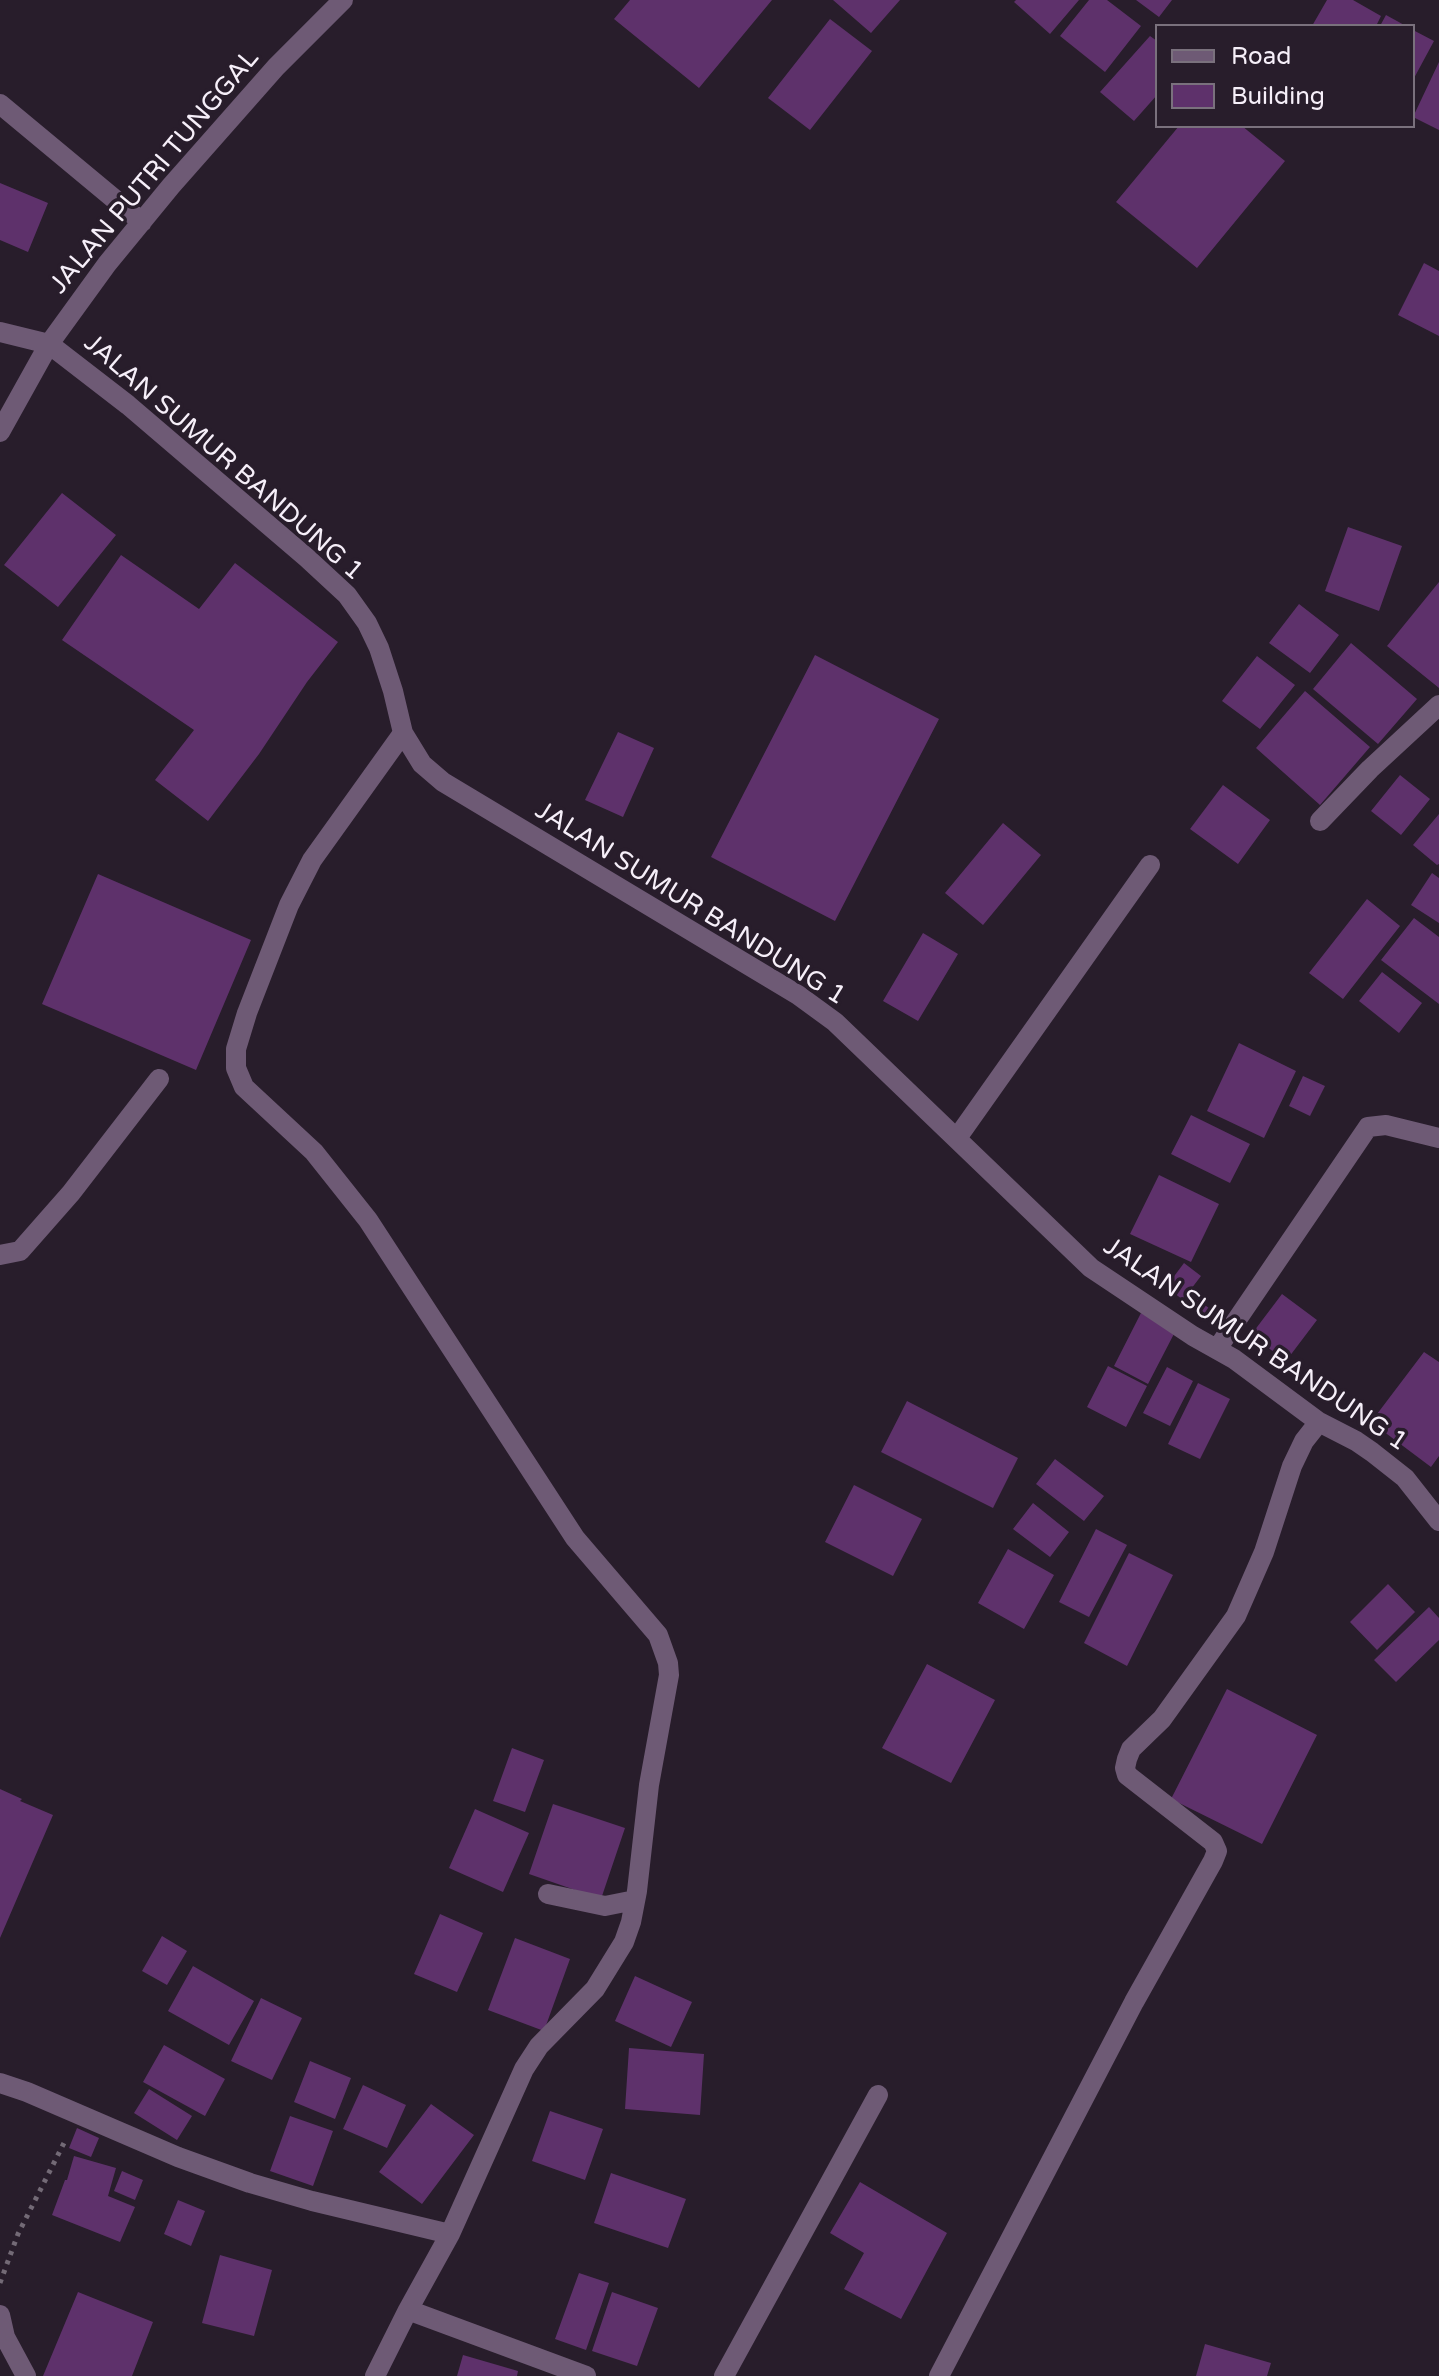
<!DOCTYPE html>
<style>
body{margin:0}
#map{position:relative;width:1439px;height:2376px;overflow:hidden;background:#281d2b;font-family:"Varela Round",sans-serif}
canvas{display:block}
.legend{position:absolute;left:1155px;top:24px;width:260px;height:104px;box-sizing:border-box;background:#281d2b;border:2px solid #7a717d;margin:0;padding:10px 14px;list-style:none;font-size:24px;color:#f6eff9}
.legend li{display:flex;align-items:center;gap:16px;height:40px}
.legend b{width:40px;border:2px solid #7a717d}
</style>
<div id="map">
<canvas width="1439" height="2376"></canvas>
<ul class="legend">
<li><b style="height:10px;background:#6e5a75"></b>Road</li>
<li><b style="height:22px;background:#5e316b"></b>Building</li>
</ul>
</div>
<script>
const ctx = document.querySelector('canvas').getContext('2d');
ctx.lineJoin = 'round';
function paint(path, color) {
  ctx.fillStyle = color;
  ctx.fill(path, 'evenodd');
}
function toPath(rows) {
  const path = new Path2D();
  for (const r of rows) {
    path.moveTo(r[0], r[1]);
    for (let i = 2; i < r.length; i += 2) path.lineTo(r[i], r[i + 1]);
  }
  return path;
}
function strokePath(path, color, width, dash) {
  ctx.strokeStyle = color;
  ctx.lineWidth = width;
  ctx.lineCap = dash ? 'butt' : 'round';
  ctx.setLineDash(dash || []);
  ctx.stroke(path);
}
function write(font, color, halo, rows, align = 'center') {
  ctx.font = font + ' "Varela Round",sans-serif';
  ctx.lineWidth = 7;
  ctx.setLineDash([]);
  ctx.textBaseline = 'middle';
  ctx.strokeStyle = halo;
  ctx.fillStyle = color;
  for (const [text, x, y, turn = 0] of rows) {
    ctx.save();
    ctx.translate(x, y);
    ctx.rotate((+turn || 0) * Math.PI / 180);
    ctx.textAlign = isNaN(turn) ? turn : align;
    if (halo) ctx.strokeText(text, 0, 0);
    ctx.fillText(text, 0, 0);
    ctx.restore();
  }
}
const building = toPath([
 [630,0,772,0,699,88,614,19],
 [833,0,900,0,871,33],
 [1016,0,1079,0,1050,34,1014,2],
 [1089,0,1107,0,1141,26,1105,72,1060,36],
 [1136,0,1172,0,1159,17],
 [1327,0,1353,0,1381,16,1376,26,1312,26],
 [1386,15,1406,26,1380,26],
 [830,19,872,51,810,130,768,98],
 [1413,30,1434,41,1413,80],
 [1150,36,1157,41,1157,95,1134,121,1100,92],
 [1439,62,1439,130,1413,117],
 [1179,126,1242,126,1285,161,1197,268,1116,202],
 [0,183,48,203,28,252,0,240],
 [1424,263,1439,271,1439,336,1398,315],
 [62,493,116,535,58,607,4,565],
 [1348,527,1402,546,1379,611,1325,591],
 [121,555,199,609,235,563,338,642,307,682,259,754,208,821,155,780,194,730,62,640],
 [1439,582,1439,688,1387,646],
 [1299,604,1339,635,1310,673,1269,643],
 [1351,643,1417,699,1378,744,1313,689],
 [815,655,939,719,835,921,711,857],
 [1257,656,1295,685,1260,729,1222,701],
 [1305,691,1370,747,1320,805,1256,748],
 [618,732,654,748,623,817,585,800],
 [1400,775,1430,799,1401,835,1371,811],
 [1223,785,1270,820,1238,864,1190,829],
 [1439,814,1439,864,1437,865,1413,845],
 [1003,823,1041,855,983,925,945,893],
 [1432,873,1439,878,1439,923,1411,905],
 [98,874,251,940,196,1070,42,1004],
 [1367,899,1400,926,1343,999,1309,973],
 [1414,918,1439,937,1439,1004,1381,960],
 [923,933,958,954,918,1021,883,1001],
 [1382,972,1422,1003,1399,1033,1359,1001],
 [1239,1043,1296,1071,1264,1138,1207,1111],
 [1303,1076,1325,1086,1310,1116,1289,1106],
 [1191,1115,1250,1144,1230,1183,1171,1154],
 [1159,1175,1219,1204,1191,1262,1130,1234],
 [1184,1263,1201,1276,1188,1293,1220,1316,1214,1323,1166,1287],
 [1282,1294,1317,1320,1286,1361,1251,1335],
 [1141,1313,1176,1330,1148,1384,1114,1366],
 [1424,1352,1439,1362,1439,1456,1431,1467,1371,1422],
 [1108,1366,1147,1386,1126,1427,1087,1407],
 [1167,1367,1193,1381,1170,1426,1143,1413],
 [1198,1383,1230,1399,1200,1459,1168,1444],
 [907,1401,1018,1458,993,1508,881,1452],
 [1055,1459,1104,1496,1084,1521,1036,1484],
 [854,1485,922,1519,893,1576,825,1542],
 [1033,1503,1069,1532,1050,1557,1013,1529],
 [1096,1529,1127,1545,1089,1617,1059,1602],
 [1008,1549,1054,1575,1024,1629,978,1603],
 [1129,1553,1173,1575,1127,1666,1084,1643],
 [1388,1584,1415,1612,1377,1650,1350,1622],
 [1429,1607,1439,1618,1439,1640,1396,1682,1374,1660],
 [927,1664,995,1700,951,1783,882,1748],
 [1227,1689,1317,1735,1262,1844,1171,1799],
 [512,1748,544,1760,525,1812,493,1801],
 [0,1789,22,1799,20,1801,53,1815,0,1938],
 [553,1804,625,1828,601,1899,529,1874],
 [475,1809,529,1833,503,1892,449,1868],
 [440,1914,483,1933,457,1992,414,1974],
 [162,1936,187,1951,167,1985,142,1971],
 [515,1938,570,1959,544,2031,488,2010],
 [193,1966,254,2001,229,2045,168,2011],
 [635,1976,692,2002,671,2047,615,2021],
 [261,1998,302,2018,272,2080,231,2061],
 [164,2045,225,2079,205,2116,143,2082],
 [629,2048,704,2054,700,2115,625,2109],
 [310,2061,351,2078,335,2119,294,2102],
 [363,2085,406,2105,387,2148,343,2129],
 [149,2089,192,2116,177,2140,134,2113],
 [431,2104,474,2135,422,2204,379,2172],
 [550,2111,603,2129,585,2180,532,2161],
 [290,2116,333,2131,313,2186,270,2171],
 [77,2128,99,2138,91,2157,69,2148],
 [74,2156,116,2168,108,2196,135,2207,120,2242,52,2215,65,2180,67,2180],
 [122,2171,143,2180,135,2200,114,2191],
 [611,2173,686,2199,668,2248,594,2223],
 [860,2182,947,2233,901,2319,844,2289,864,2253,830,2233],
 [178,2200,205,2211,191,2246,164,2234],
 [220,2255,272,2270,254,2336,202,2323],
 [579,2273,609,2283,586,2350,555,2339],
 [78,2292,153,2322,132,2376,43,2376],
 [612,2292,658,2308,637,2366,592,2351],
 [1205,2344,1271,2363,1267,2376,1196,2376],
 [463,2355,518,2371,517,2376,457,2376]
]);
const path = toPath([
 [0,2283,18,2234,66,2139]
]);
const minor = toPath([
 [0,104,142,222],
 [0,332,49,344,128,405,307,558,347,595,367,623,379,648,393,691,403,733,422,764,443,782,798,995,835,1022,1091,1268,1193,1336,1234,1359,1319,1422,1356,1441,1372,1452,1405,1478,1439,1521],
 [0,432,49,344,107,264,171,186,276,67,343,0],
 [1320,821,1370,769,1439,705],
 [957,1138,1150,865],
 [0,1255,20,1251,71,1193,159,1079],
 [1217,1349,1368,1127,1386,1125,1439,1138],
 [548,1894,605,1906,635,1900],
 [0,2083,27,2092,178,2157,250,2183,312,2201,450,2234],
 [408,2310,586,2376],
 [0,2315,5,2337,26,2376],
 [375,2376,408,2310,450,2234,524,2069,539,2046,595,1989,624,1942,631,1922,637,1891,649,1785,669,1675,668,1663,658,1635,575,1538,368,1220,314,1152,244,1087,236,1068,236,1049,247,1013,289,905,312,860,403,733],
 [724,2376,878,2095],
 [939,2376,1134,2002,1213,1861,1217,1851,1213,1842,1127,1775,1125,1768,1127,1759,1131,1749,1162,1719,1236,1616,1264,1552,1292,1466,1304,1441,1319,1422]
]);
const streetNames = [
 ["JALAN PUTRI TUNGGAL",155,172,-50],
 ["JALAN SUMUR BANDUNG 1",223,458,41],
 ["JALAN SUMUR BANDUNG 1",690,904,32],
 ["JALAN SUMUR BANDUNG 1",1255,1345,34]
];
paint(building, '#5e316b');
strokePath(path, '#736a76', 5, [4, 6]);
strokePath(minor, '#6e5a75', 20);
write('26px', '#f6eff9', '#281d2b', streetNames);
</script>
